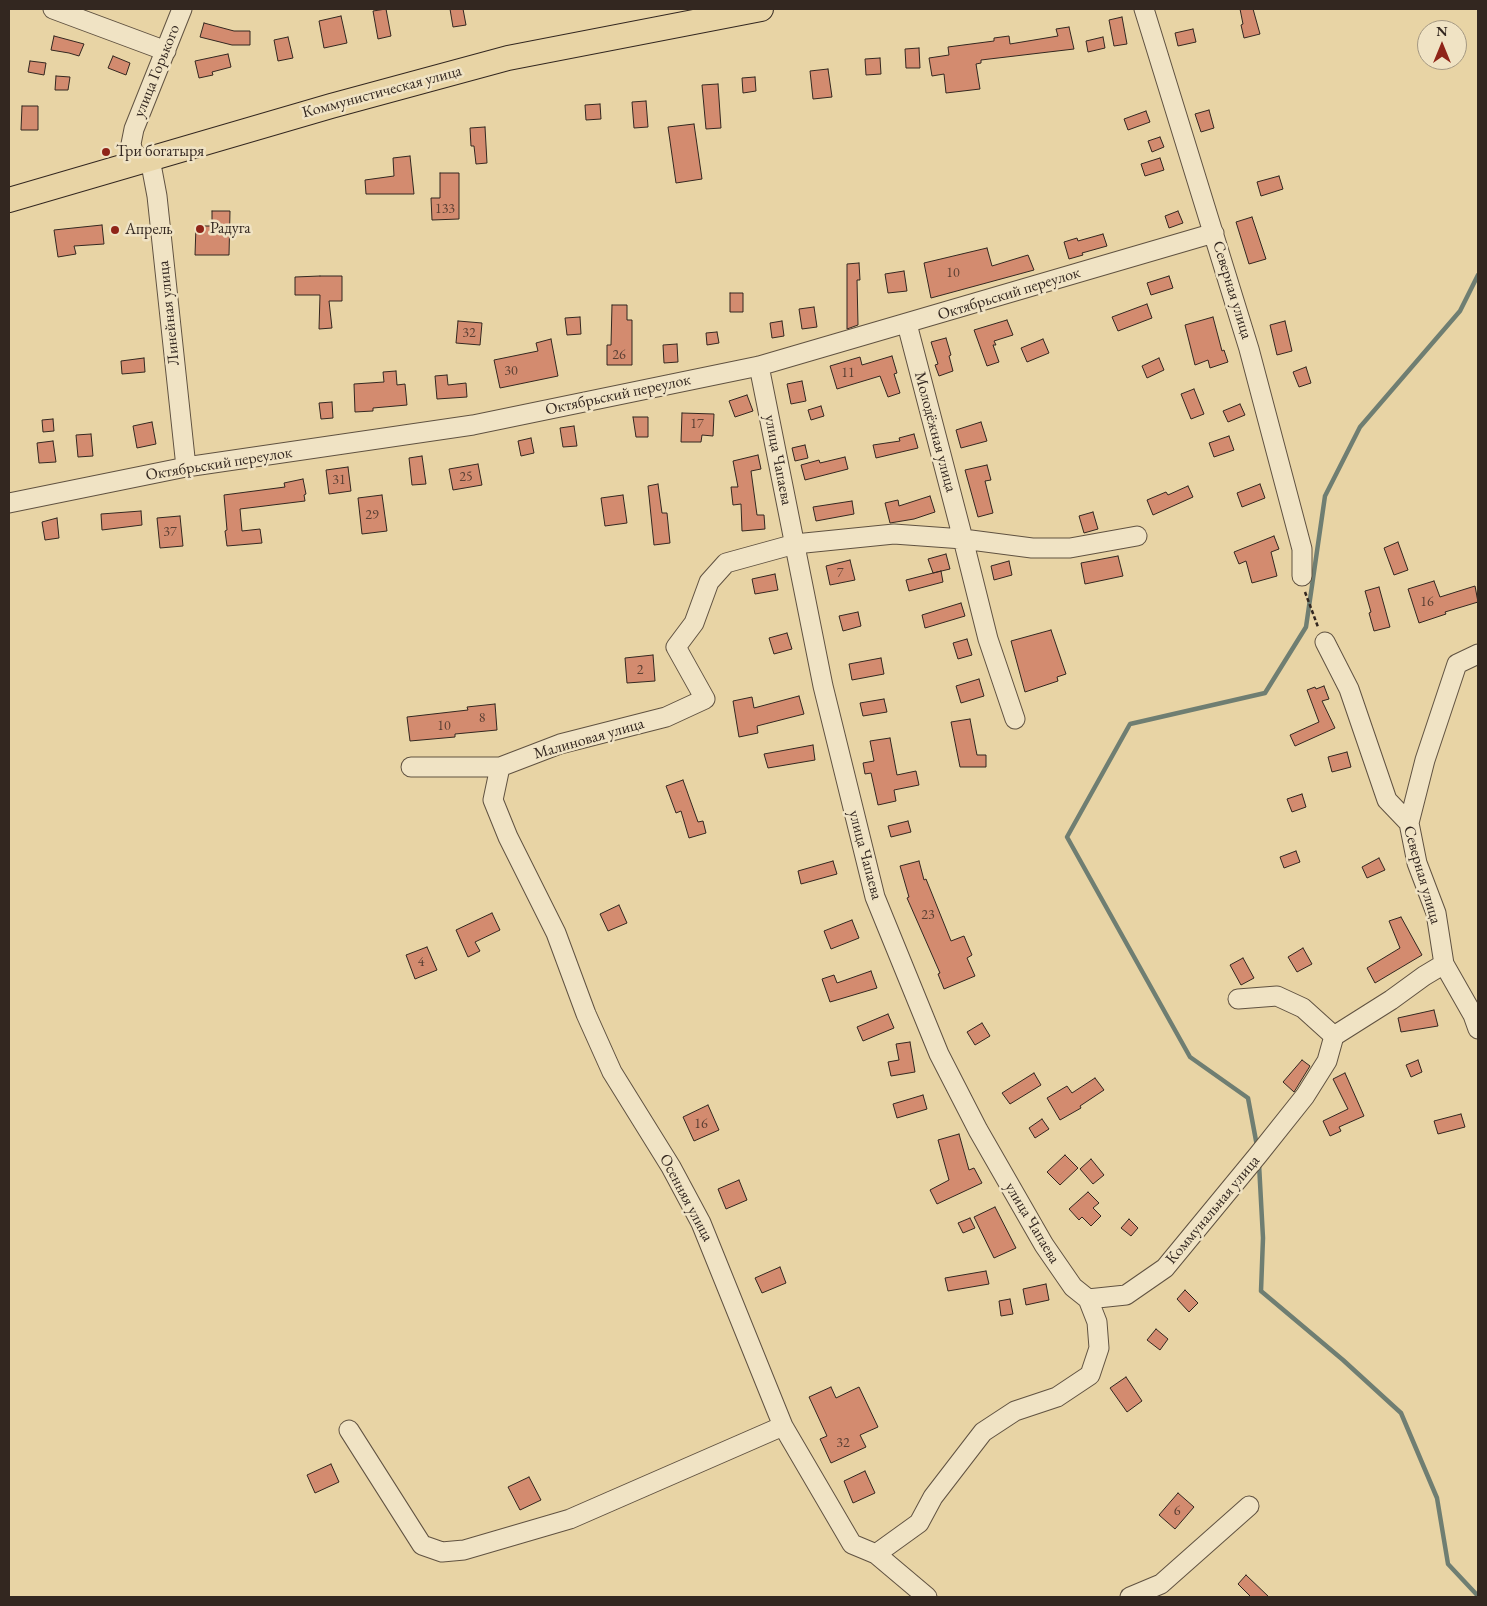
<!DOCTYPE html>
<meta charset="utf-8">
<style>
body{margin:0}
#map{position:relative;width:1487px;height:1606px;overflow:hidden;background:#e8d4a5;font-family:"EB Garamond",serif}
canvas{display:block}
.frame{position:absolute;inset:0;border:10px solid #332720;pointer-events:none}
.north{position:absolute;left:1417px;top:20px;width:50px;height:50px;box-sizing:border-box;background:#f0e3c4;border:1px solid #a49882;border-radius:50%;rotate:0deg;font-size:14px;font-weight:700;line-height:20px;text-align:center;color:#332720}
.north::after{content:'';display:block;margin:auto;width:18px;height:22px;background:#8f2418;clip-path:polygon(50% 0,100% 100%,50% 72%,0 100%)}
</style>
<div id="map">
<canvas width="1487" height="1606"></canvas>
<div class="frame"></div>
<div class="north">N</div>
</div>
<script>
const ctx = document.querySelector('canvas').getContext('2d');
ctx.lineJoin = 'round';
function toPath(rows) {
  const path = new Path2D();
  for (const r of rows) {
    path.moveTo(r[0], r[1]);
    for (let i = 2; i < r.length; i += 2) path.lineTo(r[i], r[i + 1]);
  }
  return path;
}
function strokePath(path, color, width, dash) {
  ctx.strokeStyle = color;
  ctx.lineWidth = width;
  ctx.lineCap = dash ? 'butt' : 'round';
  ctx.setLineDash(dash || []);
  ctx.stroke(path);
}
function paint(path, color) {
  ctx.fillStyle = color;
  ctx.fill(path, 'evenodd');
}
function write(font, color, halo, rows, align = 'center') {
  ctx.font = font + ' "EB Garamond",serif';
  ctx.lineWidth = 5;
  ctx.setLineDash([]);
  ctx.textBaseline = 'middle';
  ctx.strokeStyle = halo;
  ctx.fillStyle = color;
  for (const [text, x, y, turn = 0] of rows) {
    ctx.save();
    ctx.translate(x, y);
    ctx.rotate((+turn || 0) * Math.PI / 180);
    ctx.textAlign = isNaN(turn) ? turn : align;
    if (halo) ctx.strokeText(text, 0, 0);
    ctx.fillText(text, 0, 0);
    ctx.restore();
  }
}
const stream = toPath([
 [1257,1146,1248,1098,1190,1057,1067,837,1130,724,1265,693,1306,627,1325,496,1360,427,1460,311,1478,275],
 [1259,1164,1263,1238,1261,1291,1343,1360,1401,1413,1437,1498,1448,1564,1478,1596]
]);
const building = toPath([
 [386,9,391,36,378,39,373,11,386,9],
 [450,9,463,9,466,25,453,27,450,9],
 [1240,9,1253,9,1260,34,1244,38,1241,25,1243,24,1240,9],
 [341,16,347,43,324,48,319,21,341,16],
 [1122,17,1127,44,1114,46,1109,20,1122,17],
 [204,23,234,31,250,31,250,45,232,45,200,37,204,23],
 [1069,27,1074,49,981,60,981,63,976,64,980,89,946,93,944,74,932,76,929,58,949,55,948,47,994,41,994,38,1009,36,1010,44,1058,36,1056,29,1069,27],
 [1193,29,1196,42,1178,46,1175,33,1193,29],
 [54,36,84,44,79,56,69,53,51,50,54,36],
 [288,37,293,58,278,61,274,40,288,37],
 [1103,37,1105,48,1088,52,1086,41,1103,37],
 [919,48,920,68,906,68,905,49,919,48],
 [228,54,231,67,212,72,213,75,199,78,195,61,228,54],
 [113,56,130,63,126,75,108,68,113,56],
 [880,58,881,74,866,75,865,59,880,58],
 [30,61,46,63,44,75,28,72,30,61],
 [828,69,832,97,813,99,810,71,828,69],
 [56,76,70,77,68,90,55,90,56,76],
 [755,77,756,91,743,93,742,78,755,77],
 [718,84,721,128,706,129,702,85,718,84],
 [646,101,648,127,634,128,632,102,646,101],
 [600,104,601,119,586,120,585,105,600,104],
 [22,106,38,106,38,130,21,130,22,106],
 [1209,110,1214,128,1201,132,1195,114,1209,110],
 [1146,111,1150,122,1128,130,1124,119,1146,111],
 [694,124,702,179,676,183,668,127,694,124],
 [485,127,487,163,476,164,474,146,471,146,470,128,485,127],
 [1160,137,1164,147,1152,152,1148,141,1160,137],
 [410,156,414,194,366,194,365,180,394,176,393,158,410,156],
 [1160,158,1164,170,1145,176,1141,164,1160,158],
 [440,173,459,173,459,219,432,220,431,198,440,198,440,173],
 [1279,176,1283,189,1261,196,1257,182,1279,176],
 [212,211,230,211,229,255,195,255,196,226,212,226,212,211],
 [1178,211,1183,223,1169,228,1165,216,1178,211],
 [1252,217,1266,259,1249,264,1236,222,1252,217],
 [102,225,104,244,74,246,76,254,58,257,54,230,102,225],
 [1103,234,1107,246,1082,253,1083,255,1069,259,1064,242,1077,238,1078,241,1103,234],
 [987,248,992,266,1028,255,1034,270,931,298,924,263,987,248],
 [859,263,860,280,857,280,858,325,847,329,847,264,859,263],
 [904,271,907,291,888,293,885,274,904,271],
 [320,276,342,276,342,301,329,301,332,328,319,329,320,295,295,295,295,277,320,276],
 [1169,276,1173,288,1151,295,1147,283,1169,276],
 [730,293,743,293,743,312,730,312,730,293],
 [1147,304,1152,318,1118,331,1112,317,1147,304],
 [612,305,627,305,627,320,632,320,632,365,607,365,607,345,611,345,612,305],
 [814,307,817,327,802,329,799,309,814,307],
 [580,317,581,334,567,335,565,318,580,317],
 [1213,317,1222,351,1224,350,1228,362,1210,368,1208,360,1195,365,1185,325,1213,317],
 [1007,320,1013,335,994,341,996,345,993,345,999,362,987,366,974,330,1007,320],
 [458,321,482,323,480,345,456,343,458,321],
 [782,321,784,336,772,338,770,323,782,321],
 [1285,321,1292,351,1277,355,1270,325,1285,321],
 [717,332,719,343,707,345,706,333,717,332],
 [946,338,951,355,949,356,953,371,939,376,935,365,938,364,931,342,946,338],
 [551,339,558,376,500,388,494,360,538,351,536,343,551,339],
 [1043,339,1049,353,1027,362,1021,348,1043,339],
 [677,344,678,362,664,363,663,345,677,344],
 [892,356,897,373,894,374,900,393,888,397,880,376,837,389,830,366,860,357,862,365,892,356],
 [144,358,145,372,122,374,121,361,144,358],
 [1159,358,1164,370,1147,378,1142,366,1159,358],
 [1306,367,1311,383,1299,387,1293,372,1306,367],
 [396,371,397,385,405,384,407,405,373,408,373,411,355,412,354,384,384,382,383,372,396,371],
 [447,375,448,385,466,383,467,397,437,399,435,376,447,375],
 [802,381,806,401,791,404,787,384,802,381],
 [1194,389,1204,414,1191,419,1181,394,1194,389],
 [747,395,753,411,735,417,729,401,747,395],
 [332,402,333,418,321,419,319,403,332,402],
 [1240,404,1245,415,1228,422,1223,411,1240,404],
 [821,406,824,416,811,420,808,410,821,406],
 [682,413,714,414,713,436,702,435,701,442,681,442,682,413],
 [633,417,648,417,648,437,636,437,633,417],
 [53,419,54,431,43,432,42,420,53,419],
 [152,422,156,444,137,448,133,426,152,422],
 [981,422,987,441,961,448,956,430,981,422],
 [574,426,577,446,563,447,560,428,574,426],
 [91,434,93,456,78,457,76,435,91,434],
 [914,434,918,448,876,458,873,445,900,441,899,438,914,434],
 [1229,436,1234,450,1214,457,1209,443,1229,436],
 [531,438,534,453,521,456,518,441,531,438],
 [53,441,56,462,39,463,37,443,53,441],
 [805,445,808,458,795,461,792,448,805,445],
 [758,455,761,469,751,471,757,515,764,515,765,529,742,531,741,504,733,505,731,487,738,487,733,461,758,455],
 [422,456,426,484,412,485,409,458,422,456],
 [845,457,848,469,805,480,801,465,819,460,820,463,845,457],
 [478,464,482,485,453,490,449,469,478,464],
 [987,465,991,480,985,481,993,513,978,517,965,470,987,465],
 [348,467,351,491,329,494,326,470,348,467],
 [303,479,306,494,304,495,305,501,240,509,242,531,260,529,262,543,227,546,225,531,227,530,224,495,285,487,284,483,303,479],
 [658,484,662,513,667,513,670,543,654,545,648,486,658,484],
 [1260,484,1265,498,1242,507,1237,493,1260,484],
 [1188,486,1193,497,1153,515,1147,500,1166,492,1168,495,1188,486],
 [382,495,387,531,362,534,358,498,382,495],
 [623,495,627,523,605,526,601,498,623,495],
 [930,496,935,512,914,519,890,523,885,503,898,500,899,506,930,496],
 [852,501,854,514,816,521,813,507,852,501],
 [141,511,142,525,102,530,101,514,141,511],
 [1093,512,1098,529,1084,533,1079,516,1093,512],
 [180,516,183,546,160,548,157,518,180,516],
 [57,518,59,538,45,540,42,522,57,518],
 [1274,536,1279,549,1271,552,1277,576,1252,583,1246,561,1239,564,1234,552,1274,536],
 [1398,542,1408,570,1394,575,1384,548,1398,542],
 [946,554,950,569,933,573,928,559,946,554],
 [1118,556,1123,576,1085,584,1081,563,1118,556],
 [850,560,855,580,830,585,826,566,850,560],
 [1009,561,1012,575,994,580,991,566,1009,561],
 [941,571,943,582,909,591,906,580,941,571],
 [775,574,778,590,755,594,752,579,775,574],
 [1434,581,1440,597,1475,586,1478,602,1445,612,1446,614,1419,623,1408,589,1434,581],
 [1379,587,1390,627,1374,631,1369,613,1371,612,1365,591,1379,587],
 [961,603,965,616,925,628,922,615,961,603],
 [858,612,861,626,843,631,839,616,858,612],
 [1051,630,1066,674,1057,677,1058,681,1025,692,1011,641,1051,630],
 [787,633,792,649,774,654,769,638,787,633],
 [967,639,972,655,958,659,953,643,967,639],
 [653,655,655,681,627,683,625,658,653,655],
 [881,658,884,674,852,680,849,664,881,658],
 [979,679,984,696,961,703,956,686,979,679],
 [1324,686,1329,699,1322,701,1335,728,1295,746,1290,735,1319,722,1307,690,1315,687,1316,689,1324,686],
 [799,696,804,714,757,726,758,733,739,737,733,701,752,697,754,708,799,696],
 [884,699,887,712,863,716,860,703,884,699],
 [495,704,497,730,455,734,455,737,410,741,407,717,468,710,467,707,495,704],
 [970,719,977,755,986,755,986,767,960,767,951,722,970,719],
 [890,738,897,775,916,771,919,785,894,790,896,801,878,805,871,773,865,774,863,763,874,761,870,741,890,738],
 [813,745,815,760,768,768,764,754,813,745],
 [1347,752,1351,767,1332,772,1328,757,1347,752],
 [683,780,698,822,703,821,706,833,689,838,681,811,676,813,666,786,683,780],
 [1302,794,1306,807,1292,812,1287,799,1302,794],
 [908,821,911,832,891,837,888,826,908,821],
 [1296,851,1300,862,1284,868,1280,857,1296,851],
 [1379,858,1385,870,1367,878,1362,867,1379,858],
 [833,861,837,874,801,884,798,871,833,861],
 [919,861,924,880,926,879,951,941,964,936,972,955,967,958,975,976,944,989,938,974,940,973,907,898,909,897,900,866,919,861],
 [619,905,627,923,608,931,600,914,619,905],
 [492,913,500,930,475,942,480,951,468,957,456,930,492,913],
 [1401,917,1422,955,1375,983,1367,968,1400,948,1389,921,1401,917],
 [852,920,859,938,831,949,824,931,852,920],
 [427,947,437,970,415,979,406,955,427,947],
 [1303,948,1312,964,1297,972,1288,957,1303,948],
 [1243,958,1254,978,1241,985,1230,965,1243,958],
 [871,971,877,988,830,1002,822,979,834,975,837,983,871,971],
 [1434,1010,1438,1026,1401,1032,1398,1018,1434,1010],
 [888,1014,894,1028,863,1041,857,1027,888,1014],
 [982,1023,990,1036,975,1045,967,1032,982,1023],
 [910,1042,915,1072,891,1076,888,1062,899,1060,896,1044,910,1042],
 [1302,1060,1310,1066,1294,1092,1283,1082,1302,1060],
 [1418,1060,1422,1072,1411,1077,1406,1065,1418,1060],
 [1034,1073,1041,1085,1010,1104,1002,1093,1034,1073],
 [1345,1073,1364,1116,1339,1127,1341,1131,1330,1136,1323,1121,1348,1109,1333,1079,1345,1073],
 [1095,1078,1104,1090,1080,1106,1081,1108,1060,1120,1047,1098,1067,1086,1072,1093,1095,1078],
 [923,1095,927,1109,897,1118,893,1104,923,1095],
 [708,1105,719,1130,694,1141,683,1117,708,1105],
 [1461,1114,1465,1127,1438,1134,1434,1121,1461,1114],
 [1042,1119,1049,1129,1035,1138,1029,1128,1042,1119],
 [959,1134,969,1170,974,1168,982,1183,937,1204,930,1190,949,1180,938,1140,959,1134],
 [1065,1155,1078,1168,1060,1185,1047,1172,1065,1155],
 [1091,1159,1104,1175,1093,1184,1080,1169,1091,1159],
 [739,1180,747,1200,726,1209,718,1189,739,1180],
 [1088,1192,1099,1203,1093,1208,1101,1216,1091,1226,1082,1217,1079,1220,1069,1209,1088,1192],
 [995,1207,1016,1248,994,1258,974,1217,995,1207],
 [970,1218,975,1228,963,1233,958,1223,970,1218],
 [1129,1219,1138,1228,1131,1236,1121,1228,1129,1219],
 [780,1267,786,1283,762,1293,755,1278,780,1267],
 [986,1271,989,1284,948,1291,945,1278,986,1271],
 [1046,1284,1049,1300,1026,1305,1023,1289,1046,1284],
 [1185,1290,1198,1303,1189,1312,1177,1299,1185,1290],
 [1010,1299,1013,1314,1001,1316,999,1301,1010,1299],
 [1156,1329,1168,1339,1160,1350,1147,1340,1156,1329],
 [1126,1377,1142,1401,1127,1412,1110,1388,1126,1377],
 [831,1387,836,1398,859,1387,878,1427,860,1435,866,1447,831,1463,820,1439,827,1436,809,1397,831,1387],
 [331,1464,339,1482,315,1493,307,1475,331,1464],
 [865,1471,875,1493,853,1503,844,1481,865,1471],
 [529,1477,541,1500,520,1510,508,1487,529,1477],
 [1178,1493,1194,1507,1175,1529,1159,1515,1178,1493],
 [1246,1575,1269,1597,1251,1597,1238,1584,1246,1575]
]);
const path = toPath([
 [1305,592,1318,627]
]);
const minor = toPath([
 [53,9,166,51],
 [1144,9,1249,349,1302,549,1302,576],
 [150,159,157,196,186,467],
 [136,162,131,144,134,129,182,9],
 [907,324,963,539,988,639,1015,719],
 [759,366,823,686,875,897,939,1054,978,1130,1044,1245,1073,1287,1088,1299],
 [9,503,186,467,473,425,759,366,1214,233],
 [1325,642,1349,689,1387,800,1409,823,1417,863,1436,913,1444,964,1473,1015,1478,1029],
 [411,767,500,767,560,744,666,717,705,699,676,647,694,623,709,582,726,563,795,544,894,534,963,539,1032,548,1070,548,1137,536],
 [500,767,493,800,508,837,556,933,586,1014,612,1072,671,1167,701,1223,783,1426,852,1544,876,1554,927,1597],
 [1409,823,1425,760,1457,664,1478,654],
 [1238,999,1277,996,1303,1008,1334,1036],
 [349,1430,422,1545,442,1552,464,1550,570,1519,783,1426],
 [876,1554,919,1523,933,1497,983,1432,1015,1411,1057,1397,1090,1375,1099,1348,1097,1322,1088,1299,1126,1295,1165,1268,1258,1155,1305,1096,1327,1061,1334,1036,1391,1000,1424,976,1444,964],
 [1130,1597,1161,1584,1249,1506]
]);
const major = toPath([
 [9,200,331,106,508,58,761,9]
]);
const markers = [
 [106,152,5,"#8f2418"],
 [200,229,5,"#8f2418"],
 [115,230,5,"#8f2418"]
];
const numberNames = [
 ["133",445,209],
 ["10",953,273],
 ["32",469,333],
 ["26",619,355],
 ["30",511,371],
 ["11",848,373],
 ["17",697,424],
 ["25",466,477],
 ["31",339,480],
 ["29",372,515],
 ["37",170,532],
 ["7",840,573],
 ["16",1427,602],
 ["2",640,670],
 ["8",482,718],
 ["10",444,726],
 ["23",928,915],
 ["4",421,962],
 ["16",701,1124],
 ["32",843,1443],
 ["6",1177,1511]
];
const streetNames = [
 ["улица Горького",157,71,-68],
 ["Коммунистическая улица",382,92,-15],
 ["Северная улица",1232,290,73],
 ["Октябрьский переулок",1009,294,-17],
 ["Линейная улица",169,313,-96],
 ["Октябрьский переулок",618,395,-12],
 ["Молодёжная улица",935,432,75],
 ["улица Чапаева",778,460,79],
 ["Октябрьский переулок",219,464,-9],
 ["Малиновая улица",589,739,-16],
 ["улица Чапаева",865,855,75],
 ["Северная улица",1422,875,74],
 ["Осенняя улица",686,1198,62],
 ["Коммунальная улица",1213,1210,-50],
 ["улица Чапаева",1032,1223,59]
];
const poiNames = [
 ["Три богатыря",116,152],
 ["Радуга",210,229],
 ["Апрель",125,230]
];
strokePath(stream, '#6f7e72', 4.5);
paint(building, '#d38b6f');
strokePath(building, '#332720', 1);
strokePath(minor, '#605241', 21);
strokePath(major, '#332720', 26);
strokePath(path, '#332720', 2.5, [4, 2.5]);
strokePath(minor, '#f0e3c4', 19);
strokePath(major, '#e8d4a5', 24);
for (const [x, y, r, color] of markers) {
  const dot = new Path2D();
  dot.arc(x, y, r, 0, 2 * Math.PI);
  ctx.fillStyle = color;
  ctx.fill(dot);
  strokePath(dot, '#f0e3c4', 2);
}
write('14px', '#5b4034', null, numberNames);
write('16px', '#332720', '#f0e3c4', streetNames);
write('16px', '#332720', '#f0e3c4', poiNames, 'left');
</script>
